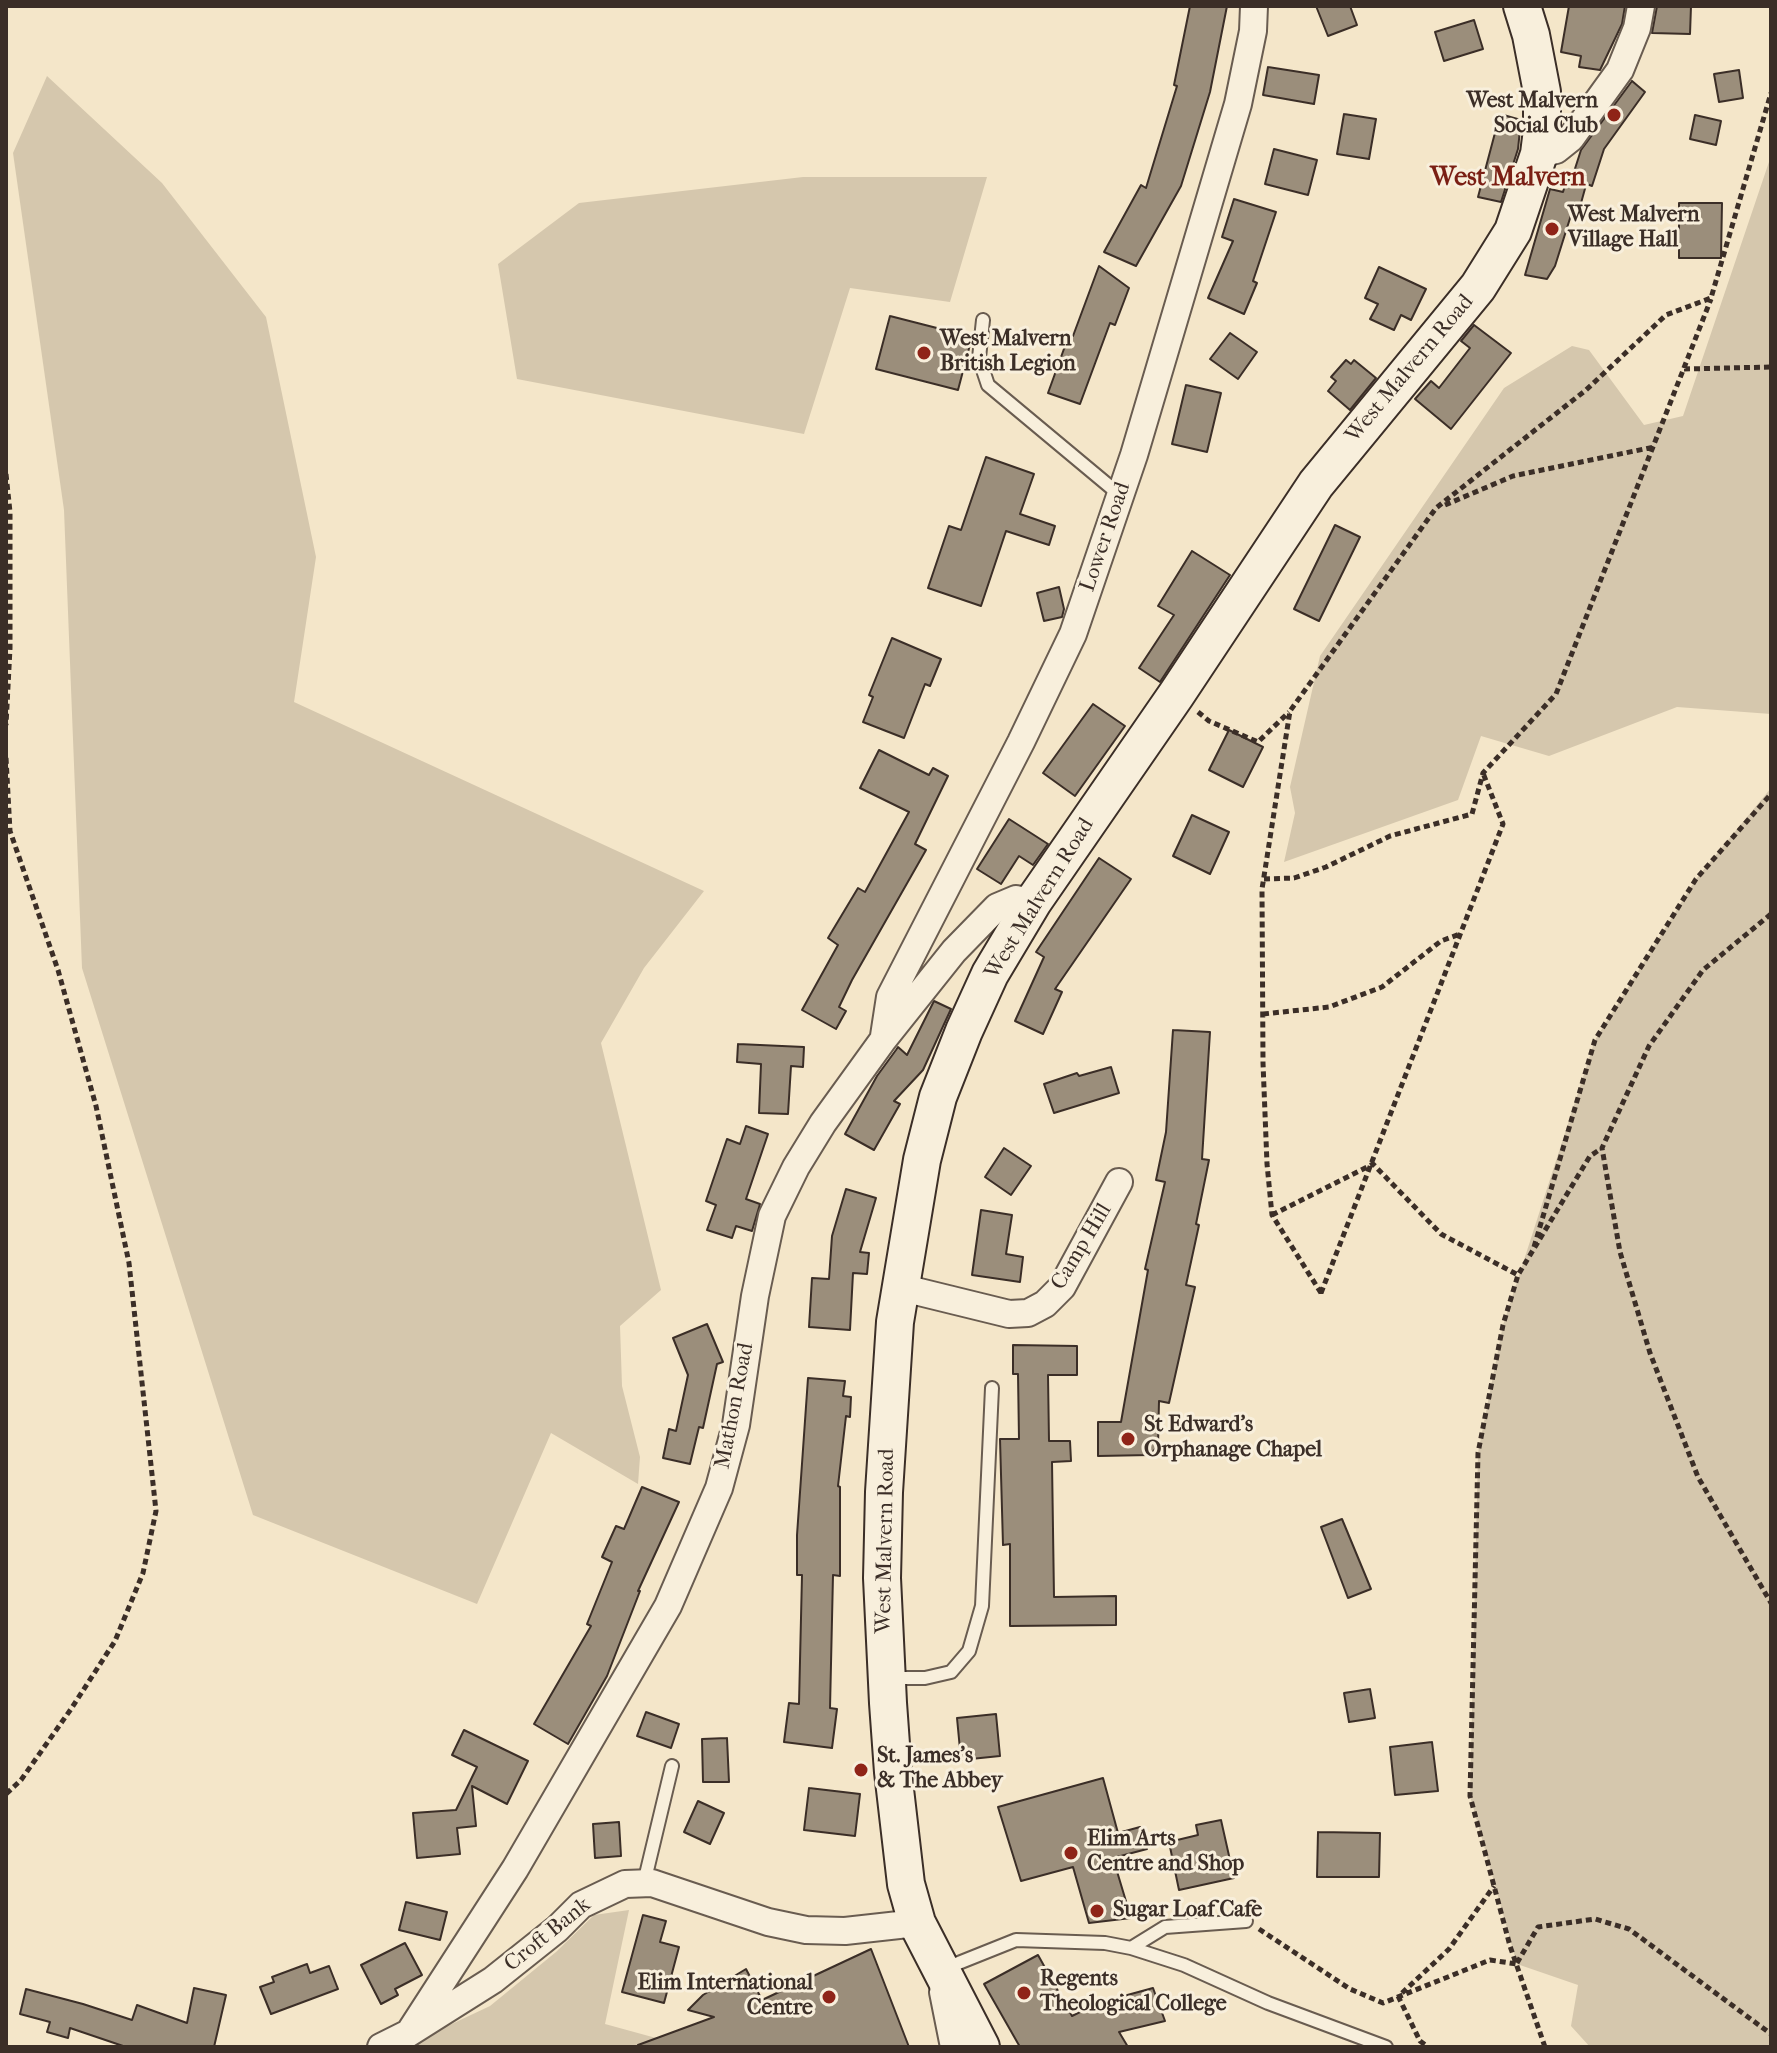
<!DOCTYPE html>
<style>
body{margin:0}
#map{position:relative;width:1777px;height:2053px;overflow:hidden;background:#f4e6c9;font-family:"IM FELL French Canon",serif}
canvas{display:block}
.frame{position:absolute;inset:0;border:8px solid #3b2e27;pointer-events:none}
</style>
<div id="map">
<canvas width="1777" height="2053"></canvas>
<div class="frame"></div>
</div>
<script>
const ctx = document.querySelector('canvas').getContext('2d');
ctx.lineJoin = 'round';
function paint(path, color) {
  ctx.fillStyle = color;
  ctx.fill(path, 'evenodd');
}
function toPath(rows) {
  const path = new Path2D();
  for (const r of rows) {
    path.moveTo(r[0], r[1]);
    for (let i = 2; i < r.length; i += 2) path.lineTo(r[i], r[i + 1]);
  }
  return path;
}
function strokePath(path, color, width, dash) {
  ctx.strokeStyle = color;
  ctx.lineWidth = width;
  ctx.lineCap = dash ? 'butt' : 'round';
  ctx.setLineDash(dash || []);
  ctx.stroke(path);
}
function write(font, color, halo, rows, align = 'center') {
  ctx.font = font + ' "IM FELL French Canon",serif';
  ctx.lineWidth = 6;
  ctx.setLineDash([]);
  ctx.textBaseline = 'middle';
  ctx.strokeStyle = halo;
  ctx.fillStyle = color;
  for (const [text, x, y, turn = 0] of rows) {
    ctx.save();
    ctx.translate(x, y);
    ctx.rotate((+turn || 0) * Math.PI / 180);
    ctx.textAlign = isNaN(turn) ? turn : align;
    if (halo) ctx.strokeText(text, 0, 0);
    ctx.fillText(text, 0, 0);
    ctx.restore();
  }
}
const green = toPath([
 [47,76,162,183,266,317,316,557,294,702,704,891,644,968,601,1043,661,1290,620,1326,622,1386,640,1457,638,1484,551,1433,477,1604,253,1515,82,968,64,510,13,153],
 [1771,156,1771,714,1677,707,1549,756,1481,736,1458,800,1284,862,1295,813,1290,787,1320,656,1504,388,1572,346,1589,350,1644,425,1683,416],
 [803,177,987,177,950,302,850,288,804,434,517,379,498,264,579,203],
 [1771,788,1771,2047,1590,2047,1571,2026,1578,1985,1517,1964,1470,1796,1478,1453,1503,1325,1595,1040,1696,879],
 [629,1910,605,2024,656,2038,659,2047,403,2047,490,2006,556,1952,594,1915]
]);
const building = toPath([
 [1190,6,1227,6,1210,92,1181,186,1136,266,1104,252,1141,185,1146,188,1177,86,1174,85,1190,6],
 [1316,6,1350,6,1357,25,1328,36,1316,6],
 [1569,6,1625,6,1622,24,1600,70,1579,67,1581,56,1561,52,1569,6],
 [1657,6,1691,6,1690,34,1652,33,1657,6],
 [1474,20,1483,49,1444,61,1435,32,1474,20],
 [1268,67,1319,75,1314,104,1263,95,1268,67],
 [1739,70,1743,98,1719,102,1714,74,1739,70],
 [1632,81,1645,92,1604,149,1592,186,1572,178,1581,150,1632,81],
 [1344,114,1376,119,1369,159,1337,154,1344,114],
 [1500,114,1521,120,1518,149,1501,202,1478,197,1500,114],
 [1695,115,1721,121,1716,145,1690,139,1695,115],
 [1274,149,1317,160,1308,195,1265,184,1274,149],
 [1567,179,1586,185,1578,214,1572,212,1555,266,1547,279,1525,275,1550,189,1563,192,1567,179],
 [1234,199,1276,212,1253,281,1257,283,1244,314,1208,298,1233,241,1222,237,1234,199],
 [1679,203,1722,203,1721,258,1679,258,1679,203],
 [1099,266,1129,288,1115,325,1110,323,1080,404,1048,393,1069,335,1073,336,1099,266],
 [1379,267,1426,289,1411,320,1401,315,1394,330,1370,319,1378,304,1365,298,1379,267],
 [890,316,972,337,958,390,876,369,890,316],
 [1474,325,1511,353,1451,429,1415,399,1431,381,1439,388,1470,348,1461,341,1474,325],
 [1230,333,1257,352,1238,379,1210,359,1230,333],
 [1346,360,1351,364,1354,360,1376,378,1350,410,1328,391,1336,381,1331,377,1346,360],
 [1186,385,1221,393,1207,452,1172,444,1186,385],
 [986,457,1034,474,1020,514,1055,526,1049,545,1006,531,981,606,928,588,949,526,961,530,986,457],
 [1335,525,1360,537,1319,621,1294,609,1335,525],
 [1192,551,1230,575,1160,682,1139,668,1174,615,1158,606,1192,551],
 [1059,587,1064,609,1062,617,1044,621,1037,593,1059,587],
 [892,638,941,659,930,686,925,684,904,738,863,722,873,697,869,695,892,638],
 [1093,704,1125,726,1075,796,1043,773,1093,704],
 [1229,730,1263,747,1243,787,1209,770,1229,730],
 [879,750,929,775,933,768,948,776,915,844,926,850,852,980,839,1007,846,1011,836,1029,802,1010,838,945,828,938,858,888,865,892,909,812,860,788,879,750],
 [1192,815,1229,832,1210,874,1173,856,1192,815],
 [1009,819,1048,844,1033,865,1019,856,1001,884,977,869,1009,819],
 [1099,858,1131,879,1055,989,1062,992,1043,1034,1015,1021,1044,957,1036,952,1099,858],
 [934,1001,951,1009,923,1070,894,1101,900,1104,874,1150,845,1134,877,1076,896,1050,898,1047,907,1055,934,1001],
 [1173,1030,1210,1032,1202,1159,1209,1160,1196,1224,1199,1225,1186,1285,1195,1287,1169,1403,1159,1401,1158,1446,1150,1455,1098,1456,1098,1422,1121,1422,1148,1270,1145,1269,1165,1182,1156,1180,1166,1132,1173,1030],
 [738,1044,804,1047,803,1067,791,1066,788,1114,759,1113,761,1064,737,1062,738,1044],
 [1111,1067,1119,1093,1054,1113,1044,1084,1077,1073,1079,1076,1111,1067],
 [746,1126,768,1134,746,1199,760,1204,752,1231,736,1226,732,1238,707,1230,716,1205,706,1201,727,1139,740,1144,746,1126],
 [1004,1148,1031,1166,1011,1195,985,1177,1004,1148],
 [846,1189,876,1198,860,1252,869,1253,867,1274,853,1273,850,1330,809,1327,812,1278,829,1279,832,1236,846,1189],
 [981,1210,1012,1215,1006,1254,1023,1257,1020,1282,972,1275,981,1210],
 [707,1324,723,1362,717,1364,703,1428,699,1427,690,1464,663,1458,669,1429,676,1431,688,1375,673,1338,707,1324],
 [1013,1345,1077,1346,1077,1375,1048,1375,1049,1441,1070,1441,1071,1461,1052,1462,1054,1597,1116,1596,1116,1625,1010,1626,1010,1544,1003,1545,1000,1439,1019,1439,1018,1374,1013,1374,1013,1345],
 [808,1378,845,1381,843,1396,851,1397,850,1417,846,1416,838,1486,840,1487,840,1576,833,1575,830,1708,837,1709,832,1748,784,1742,789,1703,799,1704,802,1575,797,1575,797,1535,808,1378],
 [642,1487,679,1502,638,1591,640,1591,607,1676,568,1744,534,1724,591,1626,587,1624,612,1562,602,1557,616,1526,624,1529,642,1487],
 [1342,1519,1371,1589,1348,1598,1321,1527,1342,1519],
 [1370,1689,1375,1718,1349,1722,1344,1693,1370,1689],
 [646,1712,679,1724,671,1748,637,1736,646,1712],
 [996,1714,1000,1756,961,1760,957,1718,996,1714],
 [464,1730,528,1761,507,1804,472,1786,476,1826,457,1828,460,1854,417,1858,413,1813,456,1810,477,1767,452,1755,464,1730],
 [727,1738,729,1782,703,1782,702,1739,727,1738],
 [1432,1742,1438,1791,1395,1795,1390,1747,1432,1742],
 [1103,1778,1118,1833,1140,1827,1147,1849,1113,1858,1131,1918,1089,1923,1073,1867,1021,1881,998,1807,1103,1778],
 [809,1788,860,1794,855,1836,804,1830,809,1788],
 [698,1801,724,1813,710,1844,684,1832,698,1801],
 [1221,1820,1234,1878,1179,1890,1169,1842,1198,1835,1196,1825,1221,1820],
 [619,1822,621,1856,595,1858,593,1824,619,1822],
 [1318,1832,1380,1833,1379,1877,1317,1877,1318,1832],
 [406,1902,447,1912,440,1940,399,1930,406,1902],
 [643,1915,666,1921,660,1942,679,1947,664,2003,622,1992,643,1915],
 [405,1943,422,1975,395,1989,398,1995,381,2004,361,1965,405,1943],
 [871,1949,909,2047,638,2047,638,2045,714,2017,688,2010,703,1995,746,1969,762,2000,871,1949],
 [1038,1955,1072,2016,1098,2003,1153,1988,1165,2021,1119,2032,1128,2047,1020,2047,984,1984,1038,1955],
 [307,1964,310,1973,329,1966,338,1989,271,2014,260,1987,274,1982,272,1977,307,1964],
 [194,1988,226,1995,214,2047,126,2047,70,2028,68,2038,47,2032,50,2022,20,2014,26,1989,83,2004,132,2020,137,2005,187,2023,194,1988]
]);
const path = toPath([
 [1684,369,1771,367],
 [6,474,10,512,10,648,6,725],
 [1445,505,1513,476,1654,447],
 [1198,712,1209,721,1258,742,1289,712],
 [6,758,10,831,58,970,96,1106,129,1263,156,1511,143,1573,115,1641,71,1709,21,1780,6,1794],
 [1264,879,1294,878,1326,867,1390,836,1472,814,1483,773,1556,694,1711,299],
 [1771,914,1703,970,1649,1046,1602,1148,1620,1252,1650,1353,1698,1477,1771,1603],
 [1263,1014,1329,1007,1382,987,1441,941,1460,934],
 [1272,1215,1373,1164,1441,1234,1518,1275],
 [1534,1247,1595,1040,1696,879,1771,794],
 [1321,1293,1272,1215,1267,1164,1263,1063,1262,889,1290,711,1436,508,1586,390,1666,315,1711,298,1771,93],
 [1321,1293,1503,824,1483,773],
 [1259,1929,1350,1989,1383,2003,1490,1960,1517,1964],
 [1517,1963,1538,1927,1595,1919,1629,1929,1771,2034],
 [1402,1993,1449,1949,1494,1886],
 [1398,1996,1420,2041,1428,2047],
 [1545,2047,1510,1946,1470,1796,1478,1453,1503,1325,1518,1275,1590,1156,1602,1148]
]);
const lane = toPath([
 [983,320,979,358,988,385,1120,495],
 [890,1678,925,1678,951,1672,969,1651,982,1606,992,1388],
 [644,1883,672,1766],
 [1131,1948,1165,1927,1246,1921],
 [946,1968,1016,1940,1105,1943,1131,1948,1184,1965,1268,2003,1386,2047]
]);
const street = toPath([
 [1539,154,1556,150,1571,138,1620,70,1637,28,1641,6],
 [884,1036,890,997,1021,742,1073,634,1134,455,1238,104,1253,31,1254,6],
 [899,1287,1009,1314,1028,1313,1045,1304,1062,1287,1119,1182],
 [943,1992,954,2047],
 [409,2033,515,1869,668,1606,719,1488,736,1425,755,1296,772,1216,796,1167,823,1123,883,1040,954,951,997,907,1016,899,1033,902],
 [381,2047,409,2033,493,1980,557,1929,581,1905,625,1884,652,1883,768,1922,806,1930,845,1931,917,1923]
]);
const secondary = toPath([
 [981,2047,917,1923,906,1884,893,1772,888,1703,882,1578,884,1492,895,1322,922,1160,938,1097,964,1031,990,974,1033,902,1176,695,1316,484,1478,287,1513,231,1539,154,1542,130,1542,92,1531,35,1522,6]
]);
const markers = [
 [1614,115,8,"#8f2418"],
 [1552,229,8,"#8f2418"],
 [924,353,8,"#8f2418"],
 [1128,1439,8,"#8f2418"],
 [861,1770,8,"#8f2418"],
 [1071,1853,8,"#8f2418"],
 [1097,1911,8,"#8f2418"],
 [1024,1993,8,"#8f2418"],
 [829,1997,8,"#8f2418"]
];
const poiNames = [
 ["West Malvern",1598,102,"right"],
 ["Social Club",1598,127,"right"],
 ["West Malvern",1568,216],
 ["Village Hall",1568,241],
 ["West Malvern",940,340],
 ["British Legion",940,365],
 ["St Edward's",1144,1426],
 ["Orphanage Chapel",1144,1451],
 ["St. James's",877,1757],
 ["& The Abbey",877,1782],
 ["Elim Arts",1087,1840],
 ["Centre and Shop",1087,1865],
 ["Sugar Loaf Cafe",1113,1911],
 ["Regents",1040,1980],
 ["Theological College",1040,2005],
 ["Elim International",813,1984,"right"],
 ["Centre",813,2009,"right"]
];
const streetNames = [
 ["West Malvern Road",1410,369,-50],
 ["Lower Road",1106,537,-71],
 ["West Malvern Road",1040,899,-58],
 ["Camp Hill",1082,1247,-59],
 ["Mathon Road",735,1406,-79],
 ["West Malvern Road",886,1541,-89],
 ["Croft Bank",548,1935,-39]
];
const quarterNames = [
 ["West Malvern",1508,179]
];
paint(green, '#d5c7ad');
paint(building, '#9b8e7b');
strokePath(building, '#3b2e27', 2);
strokePath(lane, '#695c50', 16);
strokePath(street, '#695c50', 30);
strokePath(secondary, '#3b2e27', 40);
strokePath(path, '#3b2e27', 5, [6, 4]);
strokePath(lane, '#f8efdc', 12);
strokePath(street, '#f8efdc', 26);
strokePath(secondary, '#f8efdc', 36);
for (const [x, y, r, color] of markers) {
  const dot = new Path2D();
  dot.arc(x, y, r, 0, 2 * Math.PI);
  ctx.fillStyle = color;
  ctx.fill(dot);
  strokePath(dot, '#f8efdc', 3);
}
write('bold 22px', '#3b2e27', '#f8efdc', poiNames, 'left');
write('22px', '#3b2e27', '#f8efdc', streetNames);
write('bold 26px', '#7a1f14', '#f8efdc', quarterNames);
</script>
